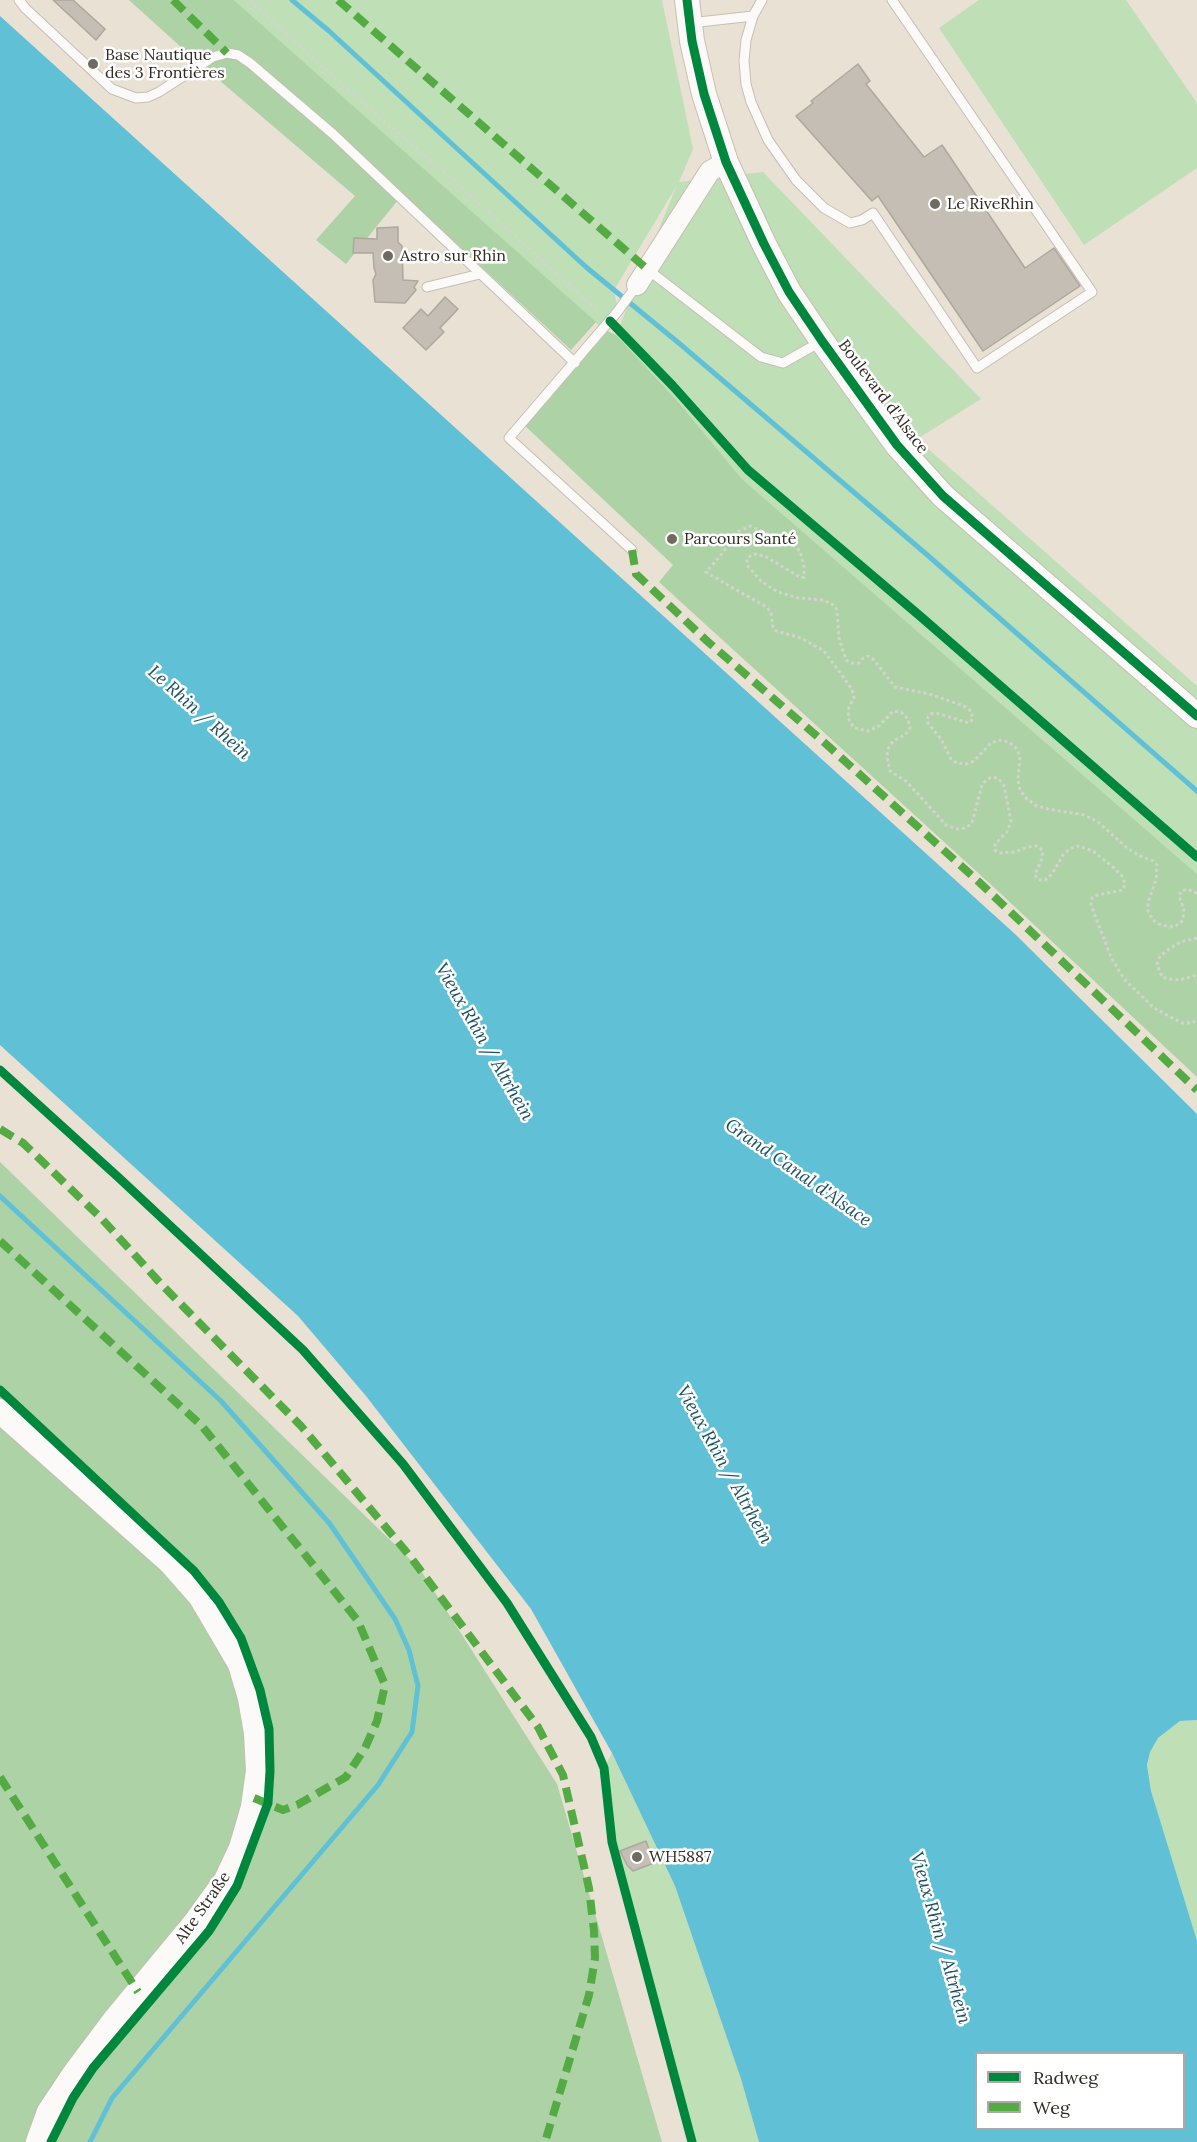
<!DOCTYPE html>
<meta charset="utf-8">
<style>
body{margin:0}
#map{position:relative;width:1197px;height:2142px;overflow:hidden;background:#e9e1d3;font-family:Lora,serif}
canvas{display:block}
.legend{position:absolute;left:975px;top:2052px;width:210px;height:78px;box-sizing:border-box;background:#fff;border:2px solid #acaaa7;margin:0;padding:8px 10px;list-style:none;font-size:18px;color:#302a22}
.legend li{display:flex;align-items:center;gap:12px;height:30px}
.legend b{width:30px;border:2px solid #acaaa7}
</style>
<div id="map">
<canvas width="1197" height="2142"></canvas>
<ul class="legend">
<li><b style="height:8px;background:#00873e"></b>Radweg</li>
<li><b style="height:8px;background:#54ab43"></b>Weg</li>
</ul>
</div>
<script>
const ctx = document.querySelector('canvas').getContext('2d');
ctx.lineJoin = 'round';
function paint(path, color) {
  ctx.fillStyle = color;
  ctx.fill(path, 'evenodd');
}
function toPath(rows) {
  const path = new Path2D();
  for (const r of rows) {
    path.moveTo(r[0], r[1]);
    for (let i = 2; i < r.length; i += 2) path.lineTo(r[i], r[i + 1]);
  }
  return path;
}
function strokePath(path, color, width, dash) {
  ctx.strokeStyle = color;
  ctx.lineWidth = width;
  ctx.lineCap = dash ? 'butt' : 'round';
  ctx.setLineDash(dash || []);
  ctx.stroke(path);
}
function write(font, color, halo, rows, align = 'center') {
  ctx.font = font + ' Lora,serif';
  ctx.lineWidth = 5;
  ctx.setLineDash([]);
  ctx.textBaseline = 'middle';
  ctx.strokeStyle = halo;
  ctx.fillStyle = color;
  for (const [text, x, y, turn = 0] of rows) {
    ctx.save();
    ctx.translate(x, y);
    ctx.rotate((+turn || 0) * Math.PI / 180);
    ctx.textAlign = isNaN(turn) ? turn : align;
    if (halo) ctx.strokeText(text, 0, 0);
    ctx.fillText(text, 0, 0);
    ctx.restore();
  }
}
const green = toPath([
 [234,0,662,0,693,149,679,182,763,172,981,399,917,439,1197,686,1197,874,742,479,679,403,616,335,676,187,614,290,618,311,603,329],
 [979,0,1126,0,1197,103,1197,168,1084,245,939,28],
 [1197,1720,1197,1949,1151,1791,1147,1765,1150,1752,1158,1738,1180,1721],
 [612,1753,675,1886,741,2079,759,2142,691,2142,612,1842,604,1768]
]);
const forest = toPath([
 [129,0,234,0,596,322,571,350,403,194,346,264,316,240,355,196,192,57],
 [603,329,616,335,679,403,742,479,1197,874,1197,1077,999,892,659,582,673,565,522,423],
 [0,1162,420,1569,557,1784,662,2142,0,2142]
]);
const water = toPath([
 [0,16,1015,934,1197,1114,1197,1720,1180,1721,1158,1738,1150,1752,1147,1765,1151,1791,1197,1941,1197,2142,759,2142,741,2079,675,1886,612,1753,531,1609,366,1396,298,1316,0,1045],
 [976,2054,1184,2054,1184,2128,976,2128]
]);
const stream = toPath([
 [292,0,329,31,586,267,680,344,925,553,1197,791],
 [0,1196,221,1401,330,1524,395,1619,409,1650,418,1686,412,1732,378,1785,112,2098,90,2142]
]);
const building = toPath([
 [53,0,73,0,105,29,96,40,53,0],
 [858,64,870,81,866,84,924,157,942,145,1025,268,1054,248,1080,286,983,351,878,196,872,201,796,116,813,103,811,101,858,64],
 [398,227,398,242,402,246,403,280,418,281,414,287,416,290,405,303,375,302,373,280,376,274,374,268,373,253,353,253,354,238,377,239,377,228,398,227],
 [445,297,458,309,440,328,444,332,426,350,403,328,421,309,428,316,445,297],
 [646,1841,654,1863,633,1871,627,1865,620,1851,646,1841]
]);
const path = toPath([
 [250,0,338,81,453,180,599,312],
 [1197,893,1187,889,1181,891,1179,896,1184,910,1183,919,1180,924,1170,927,1159,924,1153,920,1148,911,1148,903,1156,879,1157,865,1153,861,1138,855,1127,848,1098,822,1084,815,1048,809,1037,806,1027,799,1020,790,1018,780,1020,756,1016,748,1009,742,1000,740,991,743,974,761,966,764,957,763,951,759,941,739,927,722,928,717,931,714,936,713,969,723,973,719,971,711,964,706,929,694,895,687,874,660,868,656,862,659,859,663,852,663,846,660,839,638,837,611,835,606,824,600,798,598,778,592,762,582,747,565,747,559,750,556,754,554,765,556,801,578,804,577,804,566,800,551,792,544,750,526,737,532,721,555,706,572,736,590,765,606,771,612,773,627,776,631,801,638,824,651,852,689,854,698,849,707,848,718,854,728,868,731,879,726,893,711,901,712,908,719,910,728,905,735,893,741,888,749,887,757,890,771,907,782,946,825,957,829,965,828,972,823,982,785,987,779,993,777,999,779,1004,786,1011,821,1007,832,995,844,995,850,999,853,1015,852,1028,847,1037,846,1043,851,1042,858,1035,875,1038,880,1045,880,1052,874,1063,855,1069,849,1078,846,1093,851,1114,868,1123,877,1125,884,1123,890,1097,895,1092,898,1091,905,1111,957,1124,979,1154,1008,1182,1023,1192,1023,1197,1020],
 [1197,938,1180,942,1169,949,1160,956,1157,964,1162,977,1169,979,1179,980,1197,975]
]);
const service = toPath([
 [19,0,25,8,112,89,136,98,148,97,159,92,213,57,227,53,238,55,250,63,333,134,575,363],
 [762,0,753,16,746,40,744,61,746,84,751,102,768,140,796,180,824,208,850,223,862,220,873,213,977,368,1092,292,892,0],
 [690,23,753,16],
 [647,269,761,357,783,363,822,341],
 [427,287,480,274],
 [632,550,509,438,618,311,637,285]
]);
const minor = toPath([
 [637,285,710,171,726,162]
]);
const tertiary = toPath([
 [687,0,692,41,704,94,726,162,764,244,789,292,822,341,897,445,943,496,1197,716],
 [0,1411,170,1562,200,1596,240,1664,250,1698,256,1733,258,1771,253,1807,241,1848,226,1880,195,1923,114,2021,75,2073,49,2112,38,2142]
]);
const quiet = toPath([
 [173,0,227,53],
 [338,0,647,269],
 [632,550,636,574,707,641,826,744,979,882,1197,1090],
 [0,1129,23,1143,102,1219,163,1286,301,1426,409,1555,538,1727,563,1775,589,1888,594,1931,595,1958,589,1995,545,2142],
 [0,1241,202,1426,358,1621,385,1685,377,1721,365,1748,346,1777,297,1805,283,1810,254,1798],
 [0,1777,138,1992]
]);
const cycleway = toPath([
 [687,0,692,41,704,94,726,162,764,244,789,292,822,341,897,445,943,496,1197,716],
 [610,321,673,386,748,470,920,616,1197,857],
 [0,1070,118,1177,303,1350,403,1464,507,1603,591,1737,604,1768,612,1842,692,2142],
 [0,1390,194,1571,219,1602,241,1638,260,1690,269,1729,270,1771,268,1803,237,1886,209,1931,93,2068,73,2098,51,2142]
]);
const markers = [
 [93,64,6,"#716a60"],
 [935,204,6,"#716a60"],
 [388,256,6,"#716a60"],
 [672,539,6,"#716a60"],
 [637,1857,6,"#716a60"]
];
const poiNames = [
 ["Base Nautique",105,55],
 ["des 3 Frontières",105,73],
 ["Le RiveRhin",947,204],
 ["Astro sur Rhin",400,256],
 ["Parcours Santé",684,539],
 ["WH5887",649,1857]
];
const streetNames = [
 ["Boulevard d'Alsace",883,397,53],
 ["Alte Straße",203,1908,-55]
];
const waterNames = [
 ["Le Rhin / Rhein",199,713,42],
 ["Vieux Rhin / Altrhein",484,1042,60],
 ["Grand Canal d'Alsace",798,1173,35],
 ["Vieux Rhin / Altrhein",724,1465,61],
 ["Vieux Rhin / Altrhein",940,1938,74]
];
paint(green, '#bfdfb7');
paint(forest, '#acd2a6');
paint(water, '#60c0d6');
strokePath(stream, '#60c0d6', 5);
paint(building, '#c4beb4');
strokePath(building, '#aea79d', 1.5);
strokePath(service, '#c5bfb4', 11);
strokePath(minor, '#c5bfb4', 22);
strokePath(tertiary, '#c5bfb4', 26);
strokePath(path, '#d5d3cf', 3, [3, 3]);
strokePath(service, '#fcfaf8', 9);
strokePath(minor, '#fcfaf8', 20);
strokePath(tertiary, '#fcfaf8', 24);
strokePath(quiet, '#54ab43', 8, [15, 8]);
strokePath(cycleway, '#00873e', 9);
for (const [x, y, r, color] of markers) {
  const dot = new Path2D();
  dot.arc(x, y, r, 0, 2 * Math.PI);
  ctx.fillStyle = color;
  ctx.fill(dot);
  strokePath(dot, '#fff', 2);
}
write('16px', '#302a22', '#fff', poiNames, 'left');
write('16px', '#302a22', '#fff', streetNames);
write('italic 18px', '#1a5060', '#fff', waterNames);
</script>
